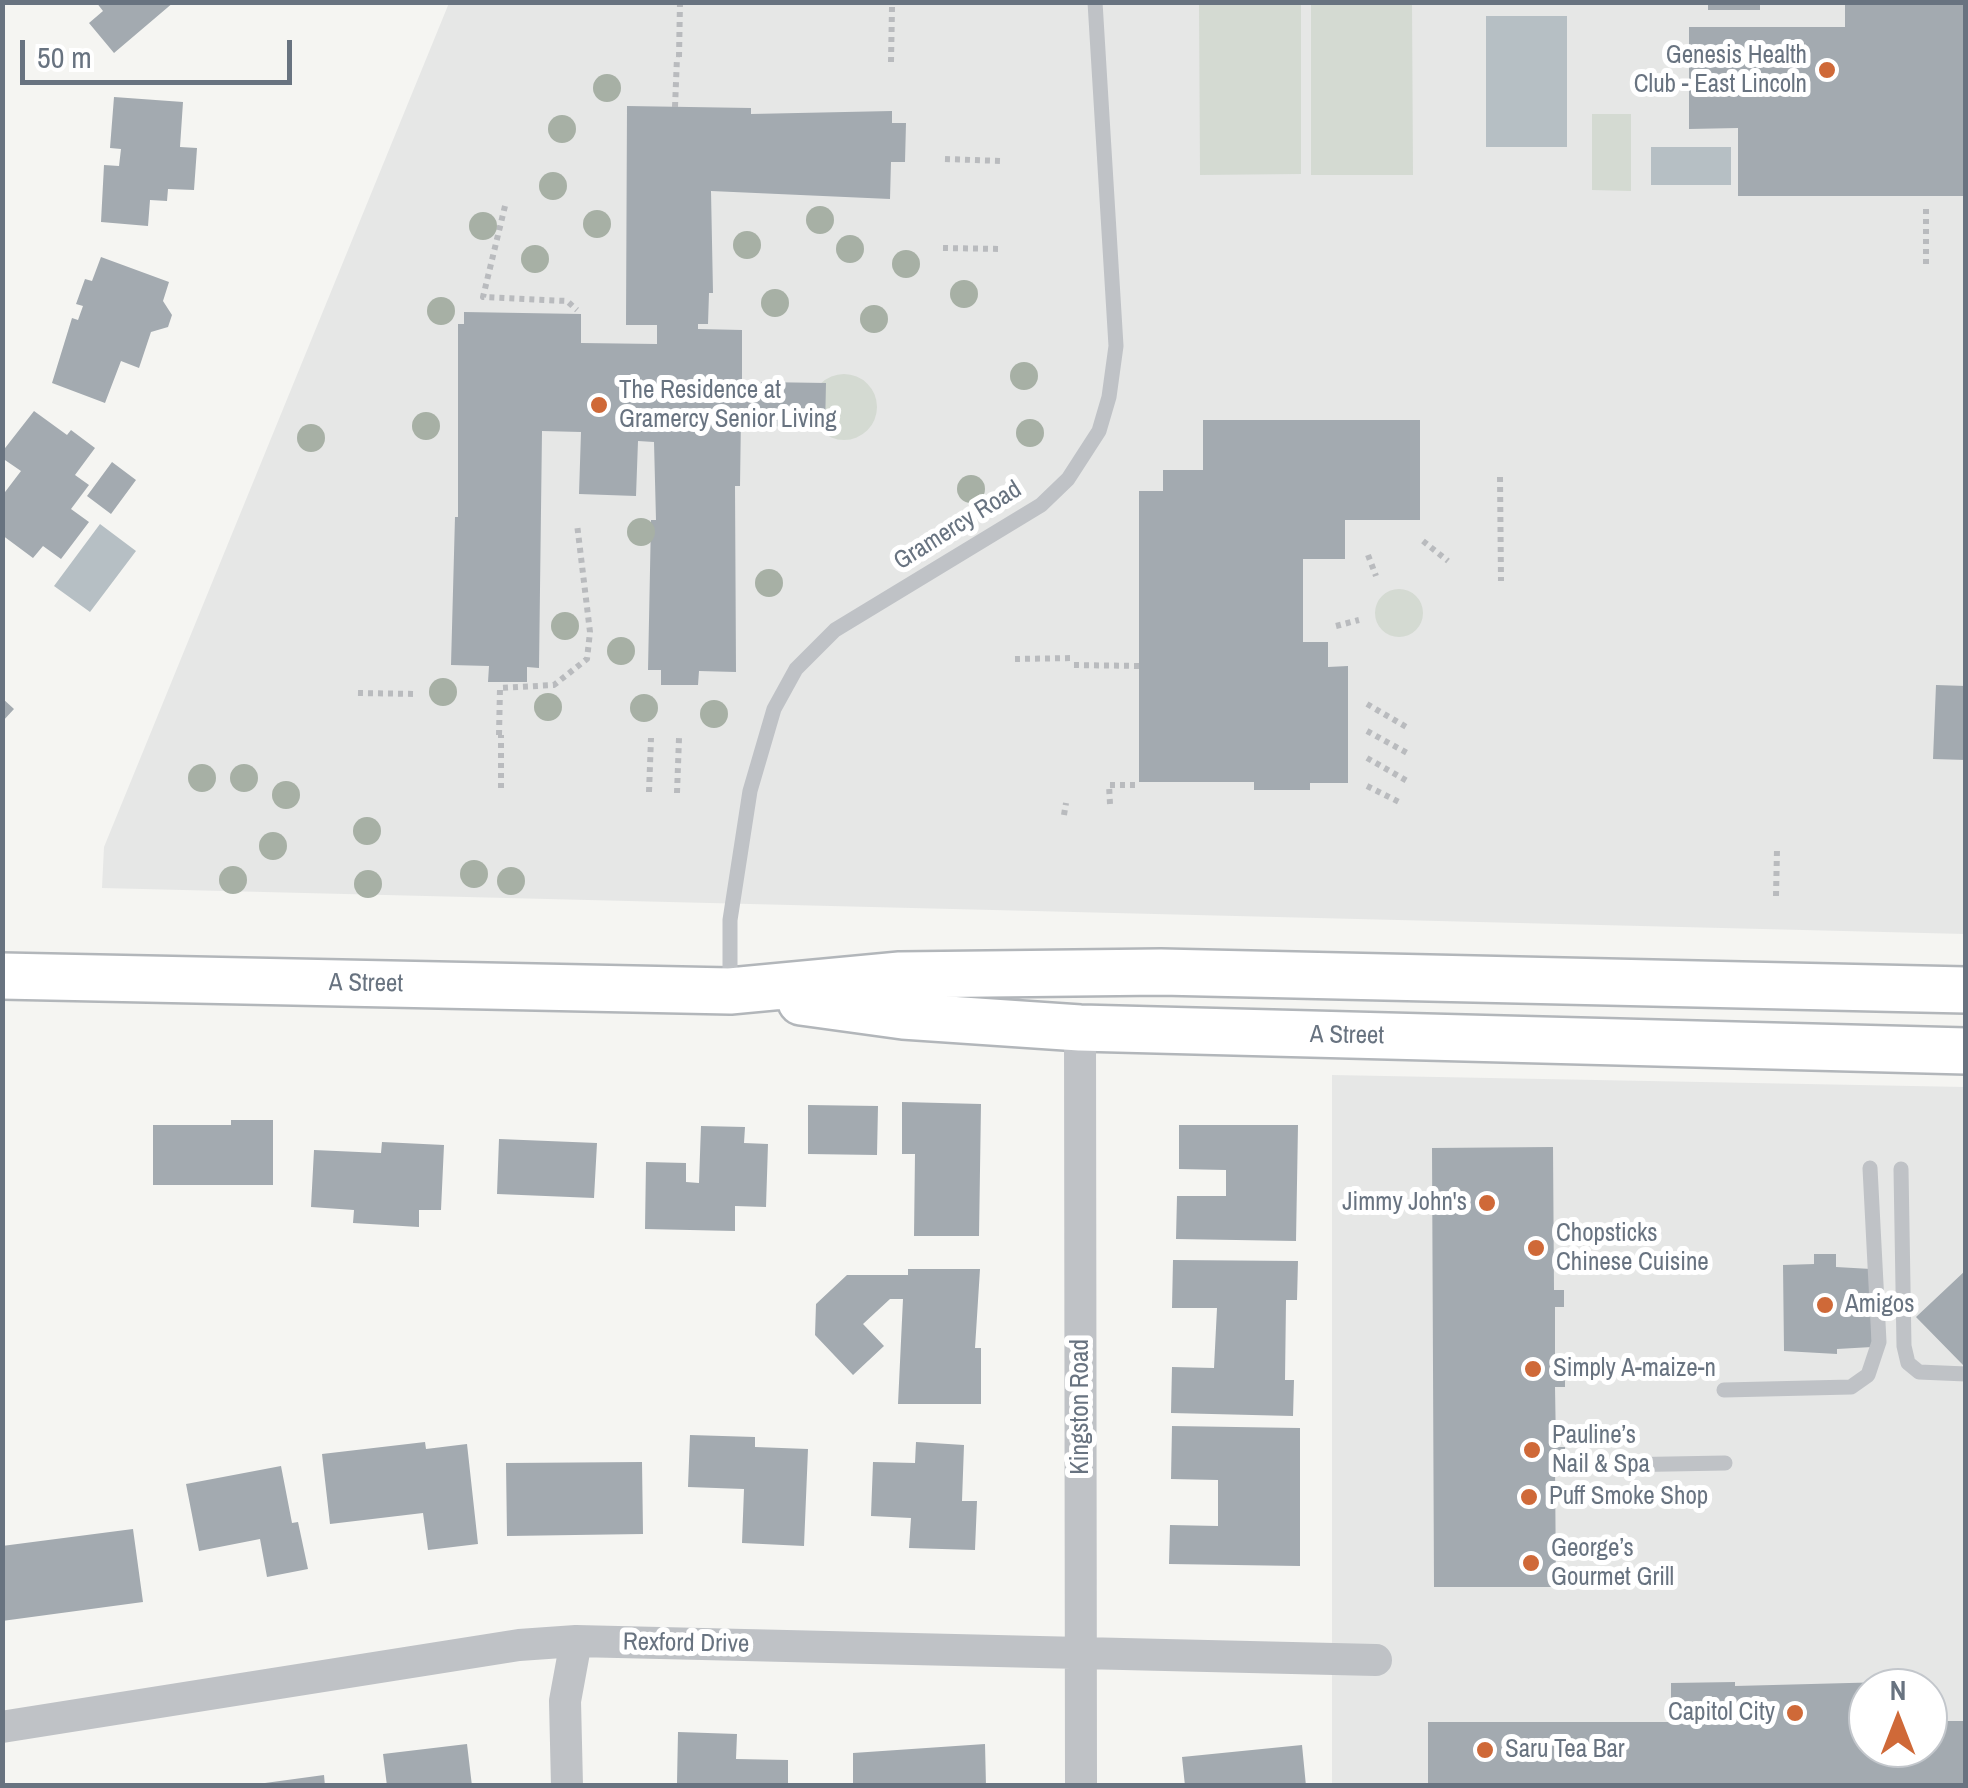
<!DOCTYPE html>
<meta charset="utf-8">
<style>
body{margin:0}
#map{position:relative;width:1968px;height:1788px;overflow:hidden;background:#f5f5f2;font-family:"Archivo Narrow",sans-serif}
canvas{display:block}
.frame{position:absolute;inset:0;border:5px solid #687380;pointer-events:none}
.north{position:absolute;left:1848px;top:1668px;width:100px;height:100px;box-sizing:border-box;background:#fff;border:2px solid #c3c7cc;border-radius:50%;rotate:0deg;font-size:28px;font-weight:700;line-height:40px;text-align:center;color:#687380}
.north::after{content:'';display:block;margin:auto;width:35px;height:45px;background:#cf6938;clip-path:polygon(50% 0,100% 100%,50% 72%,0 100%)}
.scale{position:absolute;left:20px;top:40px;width:272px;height:45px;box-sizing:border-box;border:5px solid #687380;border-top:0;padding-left:12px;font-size:30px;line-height:35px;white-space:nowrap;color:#687380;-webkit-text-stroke:8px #fff;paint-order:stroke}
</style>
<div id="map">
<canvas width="1968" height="1788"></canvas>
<div class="frame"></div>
<div class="north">N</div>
<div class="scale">50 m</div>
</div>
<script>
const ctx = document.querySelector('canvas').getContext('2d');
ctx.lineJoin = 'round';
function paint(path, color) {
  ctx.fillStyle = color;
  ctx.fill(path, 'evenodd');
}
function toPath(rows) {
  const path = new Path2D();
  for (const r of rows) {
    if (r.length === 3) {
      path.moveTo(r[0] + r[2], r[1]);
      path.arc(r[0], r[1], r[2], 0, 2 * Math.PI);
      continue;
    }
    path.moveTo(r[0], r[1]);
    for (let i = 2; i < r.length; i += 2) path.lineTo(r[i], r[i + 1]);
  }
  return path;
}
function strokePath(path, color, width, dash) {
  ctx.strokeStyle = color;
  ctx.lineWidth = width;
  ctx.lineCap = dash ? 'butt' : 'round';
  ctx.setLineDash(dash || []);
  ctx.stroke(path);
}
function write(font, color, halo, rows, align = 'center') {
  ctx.font = font + ' "Archivo Narrow",sans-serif';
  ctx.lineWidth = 10;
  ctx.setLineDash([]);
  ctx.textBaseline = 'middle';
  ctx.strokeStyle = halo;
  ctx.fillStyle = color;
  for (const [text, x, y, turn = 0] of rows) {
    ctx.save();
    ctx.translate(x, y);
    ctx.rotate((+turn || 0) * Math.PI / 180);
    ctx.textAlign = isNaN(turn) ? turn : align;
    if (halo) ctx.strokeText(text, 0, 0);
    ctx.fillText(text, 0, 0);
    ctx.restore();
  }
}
const built = toPath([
 [449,3,1965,3,1965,934,102,888,104,847],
 [1332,1075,1965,1087,1965,1785,1332,1785],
 [1868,1688,1928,1688,1928,1748,1868,1748]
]);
const green = toPath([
 [1199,3,1301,3,1301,174,1200,175],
 [1311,3,1412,3,1413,175,1311,175],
 [1592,114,1631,114,1631,191,1592,190],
 [844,407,33],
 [1399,613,24]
]);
const water = toPath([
 [1567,16,1567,147,1486,147,1486,16],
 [1651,147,1731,147,1731,185,1651,185],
 [100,524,136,551,90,612,54,586]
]);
const building = toPath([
 [96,2,174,2,114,53,89,23,103,11],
 [1708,2,1760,2,1760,10,1708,10],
 [1845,2,1966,2,1966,196,1738,196,1738,128,1689,129,1689,27,1845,27],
 [114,97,183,102,180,147,197,148,194,190,168,189,167,201,150,200,148,226,101,222,104,165,119,166,121,149,110,148],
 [627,106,751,108,751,114,892,111,892,123,906,123,905,162,891,162,890,199,711,191,713,293,709,293,708,324,698,324,698,329,742,330,742,394,761,395,761,382,826,383,825,428,760,426,760,415,741,415,740,486,735,486,736,672,699,671,698,685,661,685,661,670,648,670,651,520,656,520,654,442,638,441,636,496,579,494,581,432,542,431,539,668,527,667,527,682,488,682,489,666,451,665,455,517,458,517,458,324,464,324,464,312,581,314,581,343,657,344,657,325,626,325],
 [101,257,169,282,163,301,172,315,168,327,151,332,139,368,121,361,105,403,52,383,72,318,78,320,83,306,76,304,85,279,92,281],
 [34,411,67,435,71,430,95,448,75,475,89,485,71,509,89,522,61,559,43,546,33,558,2,535,2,496,21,471,2,458,2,452],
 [1203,420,1420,420,1420,520,1345,520,1345,559,1303,559,1303,642,1328,642,1328,667,1348,666,1348,783,1310,783,1310,790,1254,790,1254,782,1139,782,1139,491,1163,491,1163,470,1203,470],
 [112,462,136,480,111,514,87,496],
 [1936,685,1966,686,1966,760,1933,759],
 [2,698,14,709,2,722],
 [902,1102,981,1104,979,1236,914,1236,915,1154,902,1154],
 [808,1105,878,1106,877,1155,808,1154],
 [231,1120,273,1120,273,1185,153,1185,153,1125,231,1125],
 [1179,1125,1298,1125,1296,1241,1176,1239,1177,1196,1226,1196,1226,1170,1179,1169],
 [701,1126,745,1127,744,1143,768,1144,766,1207,735,1206,735,1231,645,1229,646,1162,686,1163,686,1182,699,1183],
 [499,1139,597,1143,594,1198,497,1194],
 [382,1142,444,1145,441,1210,419,1210,419,1227,353,1223,354,1210,311,1207,314,1150,381,1153],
 [1553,1147,1554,1290,1564,1290,1564,1307,1555,1307,1555,1368,1565,1367,1565,1387,1555,1387,1556,1447,1565,1447,1565,1466,1555,1466,1556,1587,1434,1587,1432,1148],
 [1814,1254,1836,1254,1836,1267,1871,1269,1872,1347,1837,1349,1837,1354,1784,1351,1783,1265,1814,1264],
 [1173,1260,1298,1261,1297,1300,1286,1300,1285,1380,1294,1380,1293,1416,1171,1413,1172,1367,1214,1368,1217,1308,1172,1308],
 [908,1269,980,1269,975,1348,981,1348,981,1404,898,1404,903,1299,890,1299,863,1324,884,1346,853,1375,815,1335,816,1304,847,1275,908,1275],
 [1966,1270,1966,1362,1963,1365,1916,1317],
 [1172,1426,1300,1428,1300,1566,1169,1564,1170,1525,1218,1526,1218,1480,1171,1479],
 [690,1435,755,1437,755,1447,808,1449,804,1546,742,1543,744,1489,688,1487],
 [425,1442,426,1449,467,1444,478,1544,428,1550,423,1513,330,1524,322,1454],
 [916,1442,964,1445,962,1501,977,1501,975,1550,909,1548,911,1518,871,1516,873,1462,915,1463],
 [642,1462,643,1534,507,1536,506,1463],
 [281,1466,292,1523,298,1522,308,1569,267,1577,260,1539,199,1551,186,1484],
 [133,1529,143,1602,2,1621,2,1546],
 [1735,1682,1735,1686,1887,1682,1887,1688,1868,1688,1868,1748,1928,1748,1928,1721,1966,1721,1966,1786,1428,1786,1428,1722,1671,1722,1671,1683],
 [678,1732,737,1734,736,1759,788,1760,788,1786,677,1783],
 [467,1744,472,1786,387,1786,383,1754],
 [985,1744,986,1786,853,1786,853,1753],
 [1302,1745,1306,1786,1185,1786,1182,1757],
 [324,1775,325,1786,265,1786,265,1783]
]);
const path = toPath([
 [679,57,680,2],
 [891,62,892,7],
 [675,107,677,57],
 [945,159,1002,161],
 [505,206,483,297,567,301,577,310],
 [1926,209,1926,268],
 [943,248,1001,249],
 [1500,477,1501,581],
 [1423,541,1448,561],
 [1368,555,1376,576],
 [1336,626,1359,620],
 [1015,659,1074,658],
 [1074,665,1139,666],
 [358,693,417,694],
 [1367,704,1408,728],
 [1367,731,1409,754],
 [499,735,500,688,554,685,587,659,590,632,577,524],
 [1367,758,1409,782],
 [1367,786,1401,803],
 [501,788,501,735],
 [649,792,651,738],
 [677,793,679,738],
 [1110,804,1109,785,1138,785],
 [1064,815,1066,803],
 [1776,896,1777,849]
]);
const service = toPath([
 [730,987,730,920,750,791,774,709,796,669,835,630,1041,505,1068,479,1099,431,1109,397,1116,346,1095,2],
 [1901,1169,1904,1346,1908,1363,1919,1372,1966,1374],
 [1724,1390,1851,1387,1868,1375,1879,1342,1870,1168],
 [1615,1465,1725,1463]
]);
const minor = toPath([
 [1080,1028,1081,1786],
 [2,1727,519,1645,576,1641,1376,1660],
 [567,1786,565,1701,576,1641]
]);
const secondary = toPath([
 [2,976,730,991,900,975,1161,972,1966,990],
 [801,1002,903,1016,1080,1028,1966,1051]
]);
const trees = [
 [607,88],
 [562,129],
 [553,186],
 [820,220],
 [597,224],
 [483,226],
 [747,245],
 [850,249],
 [535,259],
 [906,264],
 [964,294],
 [775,303],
 [441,311],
 [874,319],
 [1024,376],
 [426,426],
 [1030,433],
 [311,438],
 [971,489],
 [641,532],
 [769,583],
 [565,626],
 [621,651],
 [443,692],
 [548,707],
 [644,708],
 [714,714],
 [202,778],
 [244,778],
 [286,795],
 [367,831],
 [273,846],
 [474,874],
 [233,880],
 [511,881],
 [368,884]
];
const markers = [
 [1827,70,10,"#cf6938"],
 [599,405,10,"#cf6938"],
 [1487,1203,10,"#cf6938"],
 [1536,1248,10,"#cf6938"],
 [1825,1305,10,"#cf6938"],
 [1533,1369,10,"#cf6938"],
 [1532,1450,10,"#cf6938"],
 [1529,1497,10,"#cf6938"],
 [1531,1563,10,"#cf6938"],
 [1795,1713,10,"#cf6938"],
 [1485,1750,10,"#cf6938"]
];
const poiNames = [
 ["Genesis Health",1807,56,"right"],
 ["Club - East Lincoln",1807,85,"right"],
 ["The Residence at",619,391],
 ["Gramercy Senior Living",619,420],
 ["Jimmy John's",1467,1203,"right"],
 ["Chopsticks",1556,1234],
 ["Chinese Cuisine",1556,1263],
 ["Amigos",1845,1305],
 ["Simply A-maize-n",1553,1369],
 ["Pauline’s",1552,1436],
 ["Nail & Spa",1552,1465],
 ["Puff Smoke Shop",1549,1497],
 ["George’s",1551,1549],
 ["Gourmet Grill",1551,1578],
 ["Capitol City",1775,1713,"right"],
 ["Saru Tea Bar",1505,1750]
];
const streetNames = [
 ["Gramercy Road",958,526,-32],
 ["A Street",366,984,1],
 ["A Street",1347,1036,1],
 ["Kingston Road",1081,1407,-90],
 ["Rexford Drive",686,1644,1]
];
paint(built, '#e6e7e6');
paint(green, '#d4dad2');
paint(water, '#b6bfc4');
paint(building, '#a3aab0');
strokePath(secondary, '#b2b6ba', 50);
strokePath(path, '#b9bbbe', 6, [5, 5]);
strokePath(service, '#bfc2c6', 15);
strokePath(minor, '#bfc2c6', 32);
strokePath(secondary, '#fff', 45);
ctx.fillStyle = '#a7b0a5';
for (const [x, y] of trees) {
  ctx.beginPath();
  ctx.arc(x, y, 14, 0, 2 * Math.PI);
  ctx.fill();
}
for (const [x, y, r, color] of markers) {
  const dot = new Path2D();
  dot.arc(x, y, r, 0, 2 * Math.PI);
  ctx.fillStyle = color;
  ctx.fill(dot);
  strokePath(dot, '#fff', 4);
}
write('25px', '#687380', '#fff', poiNames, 'left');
write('25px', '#687380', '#fff', streetNames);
</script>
